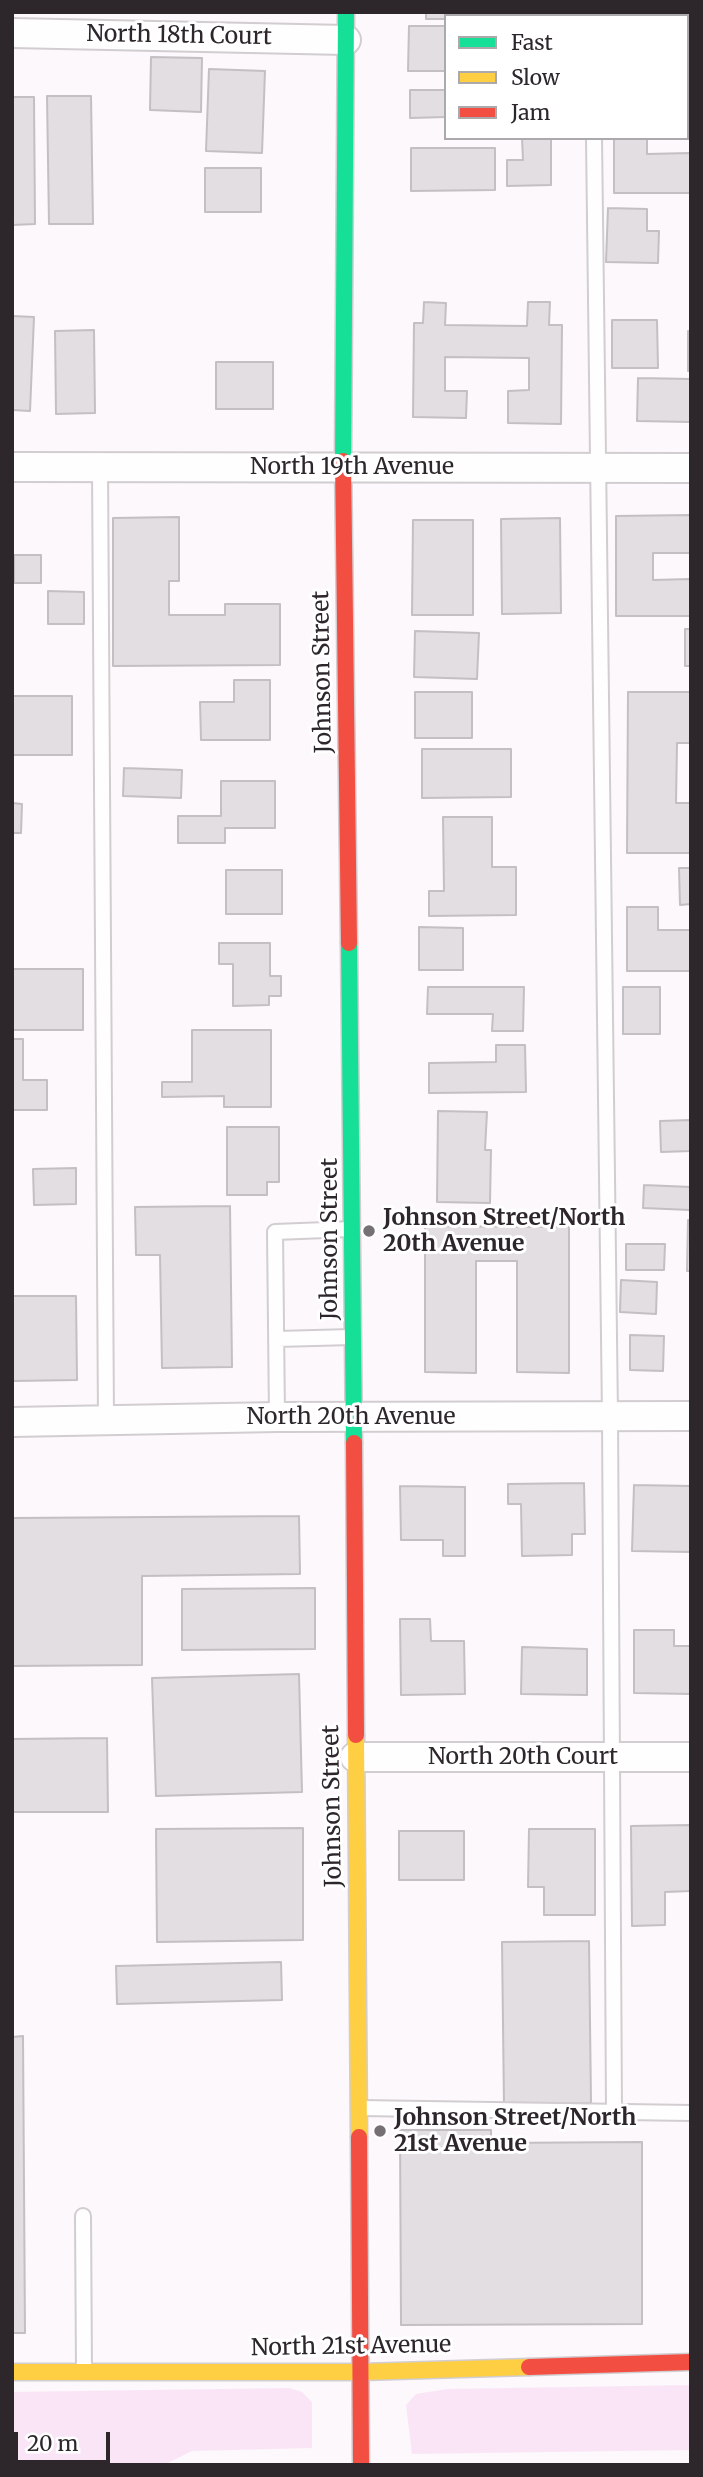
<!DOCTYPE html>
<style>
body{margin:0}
#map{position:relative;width:703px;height:2477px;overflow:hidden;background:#fcf8fb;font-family:Merriweather,serif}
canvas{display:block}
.frame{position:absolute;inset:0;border:14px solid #2d272c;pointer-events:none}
.legend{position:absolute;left:444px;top:14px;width:245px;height:126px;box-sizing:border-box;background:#fff;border:2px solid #aba9ab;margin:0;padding:9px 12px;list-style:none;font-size:21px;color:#2d272c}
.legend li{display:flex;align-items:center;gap:14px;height:35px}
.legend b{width:35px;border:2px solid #aba9ab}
.scale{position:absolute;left:14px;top:2432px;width:96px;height:32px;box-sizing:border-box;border:4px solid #2d272c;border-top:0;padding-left:9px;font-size:21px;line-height:24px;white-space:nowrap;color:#2d272c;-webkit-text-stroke:5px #fff;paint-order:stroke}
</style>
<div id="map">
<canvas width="703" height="2477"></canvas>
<div class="frame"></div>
<ul class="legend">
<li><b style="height:9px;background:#16e098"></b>Fast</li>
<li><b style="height:9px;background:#ffcf43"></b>Slow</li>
<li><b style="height:9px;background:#f24e42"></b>Jam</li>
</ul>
<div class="scale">20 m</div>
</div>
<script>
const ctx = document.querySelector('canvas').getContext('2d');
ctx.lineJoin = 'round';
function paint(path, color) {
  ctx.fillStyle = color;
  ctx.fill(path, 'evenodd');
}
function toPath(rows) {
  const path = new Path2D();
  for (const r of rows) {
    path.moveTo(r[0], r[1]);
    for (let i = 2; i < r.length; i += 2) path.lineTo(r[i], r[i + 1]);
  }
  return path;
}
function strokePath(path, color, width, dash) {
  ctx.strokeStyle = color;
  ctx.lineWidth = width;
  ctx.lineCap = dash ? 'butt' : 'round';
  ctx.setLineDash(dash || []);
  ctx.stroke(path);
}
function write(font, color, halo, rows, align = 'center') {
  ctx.font = font + ' Merriweather,serif';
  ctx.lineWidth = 6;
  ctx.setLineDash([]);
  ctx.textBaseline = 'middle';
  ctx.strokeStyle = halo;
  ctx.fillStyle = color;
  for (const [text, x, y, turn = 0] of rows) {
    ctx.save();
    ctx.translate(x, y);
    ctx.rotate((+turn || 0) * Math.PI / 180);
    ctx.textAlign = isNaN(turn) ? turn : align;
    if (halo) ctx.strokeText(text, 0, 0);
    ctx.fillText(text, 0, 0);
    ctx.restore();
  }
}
const green = toPath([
 [691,2385,691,2450,412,2454,406,2405,416,2394,447,2389],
 [289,2388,302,2392,312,2402,312,2448,192,2451,168,2463,12,2464,12,2392]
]);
const building = toPath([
 [426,12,573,12,573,16,446,16,446,19,426,19,426,12],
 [409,26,446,26,446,71,408,71,409,26],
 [687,29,691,29,691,70,687,70,687,29],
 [151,57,202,58,201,112,150,110,151,57],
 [209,69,265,71,262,153,206,151,209,69],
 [410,90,446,90,446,117,410,118,410,90],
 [47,96,91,96,93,224,49,224,47,96],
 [12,97,34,97,35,224,12,225,12,97],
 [522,138,551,138,551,185,507,186,507,160,523,160,522,138],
 [614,138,647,138,647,154,691,153,691,193,614,193,614,138],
 [411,148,495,148,495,190,411,191,411,148],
 [205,168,261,168,261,212,205,212,205,168],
 [608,208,647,209,647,231,659,231,658,263,606,262,608,208],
 [424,302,446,303,445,325,527,326,528,302,550,302,549,325,562,325,561,424,508,423,508,391,529,390,529,358,445,357,445,391,467,391,466,418,413,417,414,323,423,323,424,302],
 [12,316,34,317,30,411,12,410,12,316],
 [612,320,657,320,658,368,612,368,612,320],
 [94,330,95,413,56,414,55,331,94,330],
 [688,331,691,331,691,371,688,371,688,331],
 [216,362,273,362,273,409,216,409,216,362],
 [638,378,691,379,691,422,637,421,638,378],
 [691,515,691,553,653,553,653,580,691,579,691,616,616,616,616,516,691,515],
 [179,517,179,581,169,581,169,615,225,615,225,604,280,604,280,665,113,666,113,518,179,517],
 [560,518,561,613,502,614,501,519,560,518],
 [413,520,473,520,473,615,412,615,413,520],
 [14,555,41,555,41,583,14,583,14,555],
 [48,591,84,592,84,624,48,624,48,591],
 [685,629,691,629,691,666,685,666,685,629],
 [415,631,479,633,477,679,414,677,415,631],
 [234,680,270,680,270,740,201,740,200,702,234,702,234,680],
 [415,692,472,692,472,738,415,738,415,692],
 [628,692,691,692,691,743,677,743,676,803,691,803,691,853,627,853,628,692],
 [12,696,72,696,72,755,12,755,12,696],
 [422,749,511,749,511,797,422,798,422,749],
 [124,768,182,770,181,798,123,796,124,768],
 [221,781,275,781,275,828,225,828,225,843,178,843,178,816,221,816,221,781],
 [12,803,22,804,21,833,12,833,12,803],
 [443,817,492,817,492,867,516,867,516,915,429,916,429,891,444,891,443,817],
 [679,868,691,868,691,904,680,905,679,868],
 [226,870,282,870,282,914,226,914,226,870],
 [627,907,658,907,658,930,691,930,691,971,627,971,627,907],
 [419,927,463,928,463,970,419,970,419,927],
 [219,943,270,943,270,976,281,976,281,996,269,996,269,1005,233,1006,233,964,219,964,219,943],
 [12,969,83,969,83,1030,12,1030,12,969],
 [428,987,524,987,523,1031,492,1031,493,1014,427,1014,428,987],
 [623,987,660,987,660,1034,623,1034,623,987],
 [192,1030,271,1030,271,1107,224,1107,224,1096,162,1097,162,1082,192,1082,192,1030],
 [12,1039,23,1039,23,1080,47,1080,47,1110,12,1110,12,1039],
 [496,1045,525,1045,526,1092,429,1093,429,1063,496,1062,496,1045],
 [438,1111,487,1112,485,1150,491,1150,490,1203,437,1202,438,1111],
 [691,1120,691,1151,661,1152,660,1121,691,1120],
 [227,1127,279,1127,279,1182,267,1182,267,1195,227,1195,227,1127],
 [76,1168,76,1204,34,1205,33,1169,76,1168],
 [644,1185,691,1187,690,1210,643,1208,644,1185],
 [230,1206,232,1367,162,1368,160,1255,136,1255,135,1207,230,1206],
 [688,1220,691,1220,691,1271,687,1271,688,1220],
 [425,1226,569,1227,569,1373,517,1372,517,1261,476,1261,476,1373,425,1372,425,1226],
 [626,1244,665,1244,664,1270,626,1270,626,1244],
 [621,1280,657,1282,656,1314,620,1312,621,1280],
 [12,1296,76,1296,77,1380,12,1381,12,1296],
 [630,1335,664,1336,663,1371,630,1370,630,1335],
 [584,1483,585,1534,572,1534,572,1555,522,1556,521,1504,508,1504,508,1484,584,1483],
 [634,1485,691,1486,691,1552,632,1551,634,1485],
 [400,1486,465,1487,465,1556,443,1556,443,1540,401,1540,400,1486],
 [299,1516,300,1574,142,1576,142,1665,12,1666,12,1518,299,1516],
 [315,1588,315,1649,182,1650,182,1589,315,1588],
 [400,1619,430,1619,431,1641,464,1641,465,1694,401,1695,400,1619],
 [634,1630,674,1630,674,1646,691,1646,691,1694,634,1693,634,1630],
 [522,1647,587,1649,587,1695,521,1694,522,1647],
 [299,1674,302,1792,156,1796,152,1678,299,1674],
 [107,1738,108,1812,12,1812,12,1739,107,1738],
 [691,1825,691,1891,665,1892,665,1925,632,1926,631,1826,691,1825],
 [303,1828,303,1940,157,1942,156,1829,303,1828],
 [529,1829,595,1829,595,1915,544,1915,544,1887,528,1887,529,1829],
 [399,1831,464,1831,464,1880,399,1880,399,1831],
 [589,1941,591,2103,504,2105,502,1942,589,1941],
 [281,1962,282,2000,117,2004,116,1966,281,1962],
 [23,2036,25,2333,12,2333,12,2037,23,2036],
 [400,2130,491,2130,491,2143,642,2142,642,2324,401,2325,400,2130]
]);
const lane = toPath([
 [593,12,593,16],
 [594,138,610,1416,614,2113],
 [100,467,106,1420],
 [277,1339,352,1337],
 [277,1417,275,1232,352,1229],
 [360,2108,691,2113],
 [83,2216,84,2370]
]);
const street = toPath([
 [12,33,346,40],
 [12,467,691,468],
 [12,1422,277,1417,691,1416],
 [355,1757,691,1757]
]);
const fast = toPath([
 [343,461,346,12],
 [349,943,354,1443]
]);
const slow = toPath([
 [356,1735,359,2137],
 [12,2372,362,2372,529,2367]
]);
const jam = toPath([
 [343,461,349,943],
 [354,1443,356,1735],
 [359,2137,361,2465],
 [529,2367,691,2362]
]);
const markers = [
 [369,1231,7,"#757074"],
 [380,2131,7,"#757074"]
];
const streetNames = [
 ["North 18th Court",179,36,1],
 ["North 19th Avenue",352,467],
 ["Johnson Street",323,672,-91],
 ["Johnson Street",330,1239,-90],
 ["North 20th Avenue",351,1417],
 ["North 20th Court",523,1757],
 ["Johnson Street",333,1806,-91],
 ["North 21st Avenue",351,2347,-1]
];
const poiNames = [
 ["Johnson Street/North",383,1218],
 ["20th Avenue",383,1244],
 ["Johnson Street/North",394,2118],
 ["21st Avenue",394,2144]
];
paint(green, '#fae5f7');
paint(building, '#e3dee2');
strokePath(building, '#c3bfc2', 2);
strokePath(lane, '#d2cdd1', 18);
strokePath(street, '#d2cdd1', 32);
strokePath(fast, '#d2cdd1', 19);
strokePath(slow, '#d2cdd1', 19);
strokePath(jam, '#d2cdd1', 19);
strokePath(lane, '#fffefe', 14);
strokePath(street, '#fffefe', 28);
strokePath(fast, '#16e098', 16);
strokePath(slow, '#ffcf43', 16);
strokePath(jam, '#f24e42', 16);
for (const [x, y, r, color] of markers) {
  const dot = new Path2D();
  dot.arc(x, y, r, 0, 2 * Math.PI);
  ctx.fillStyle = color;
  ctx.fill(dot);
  strokePath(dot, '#fff', 2.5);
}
write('23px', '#2d272c', '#fff', streetNames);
write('bold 23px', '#2d272c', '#fff', poiNames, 'left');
</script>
